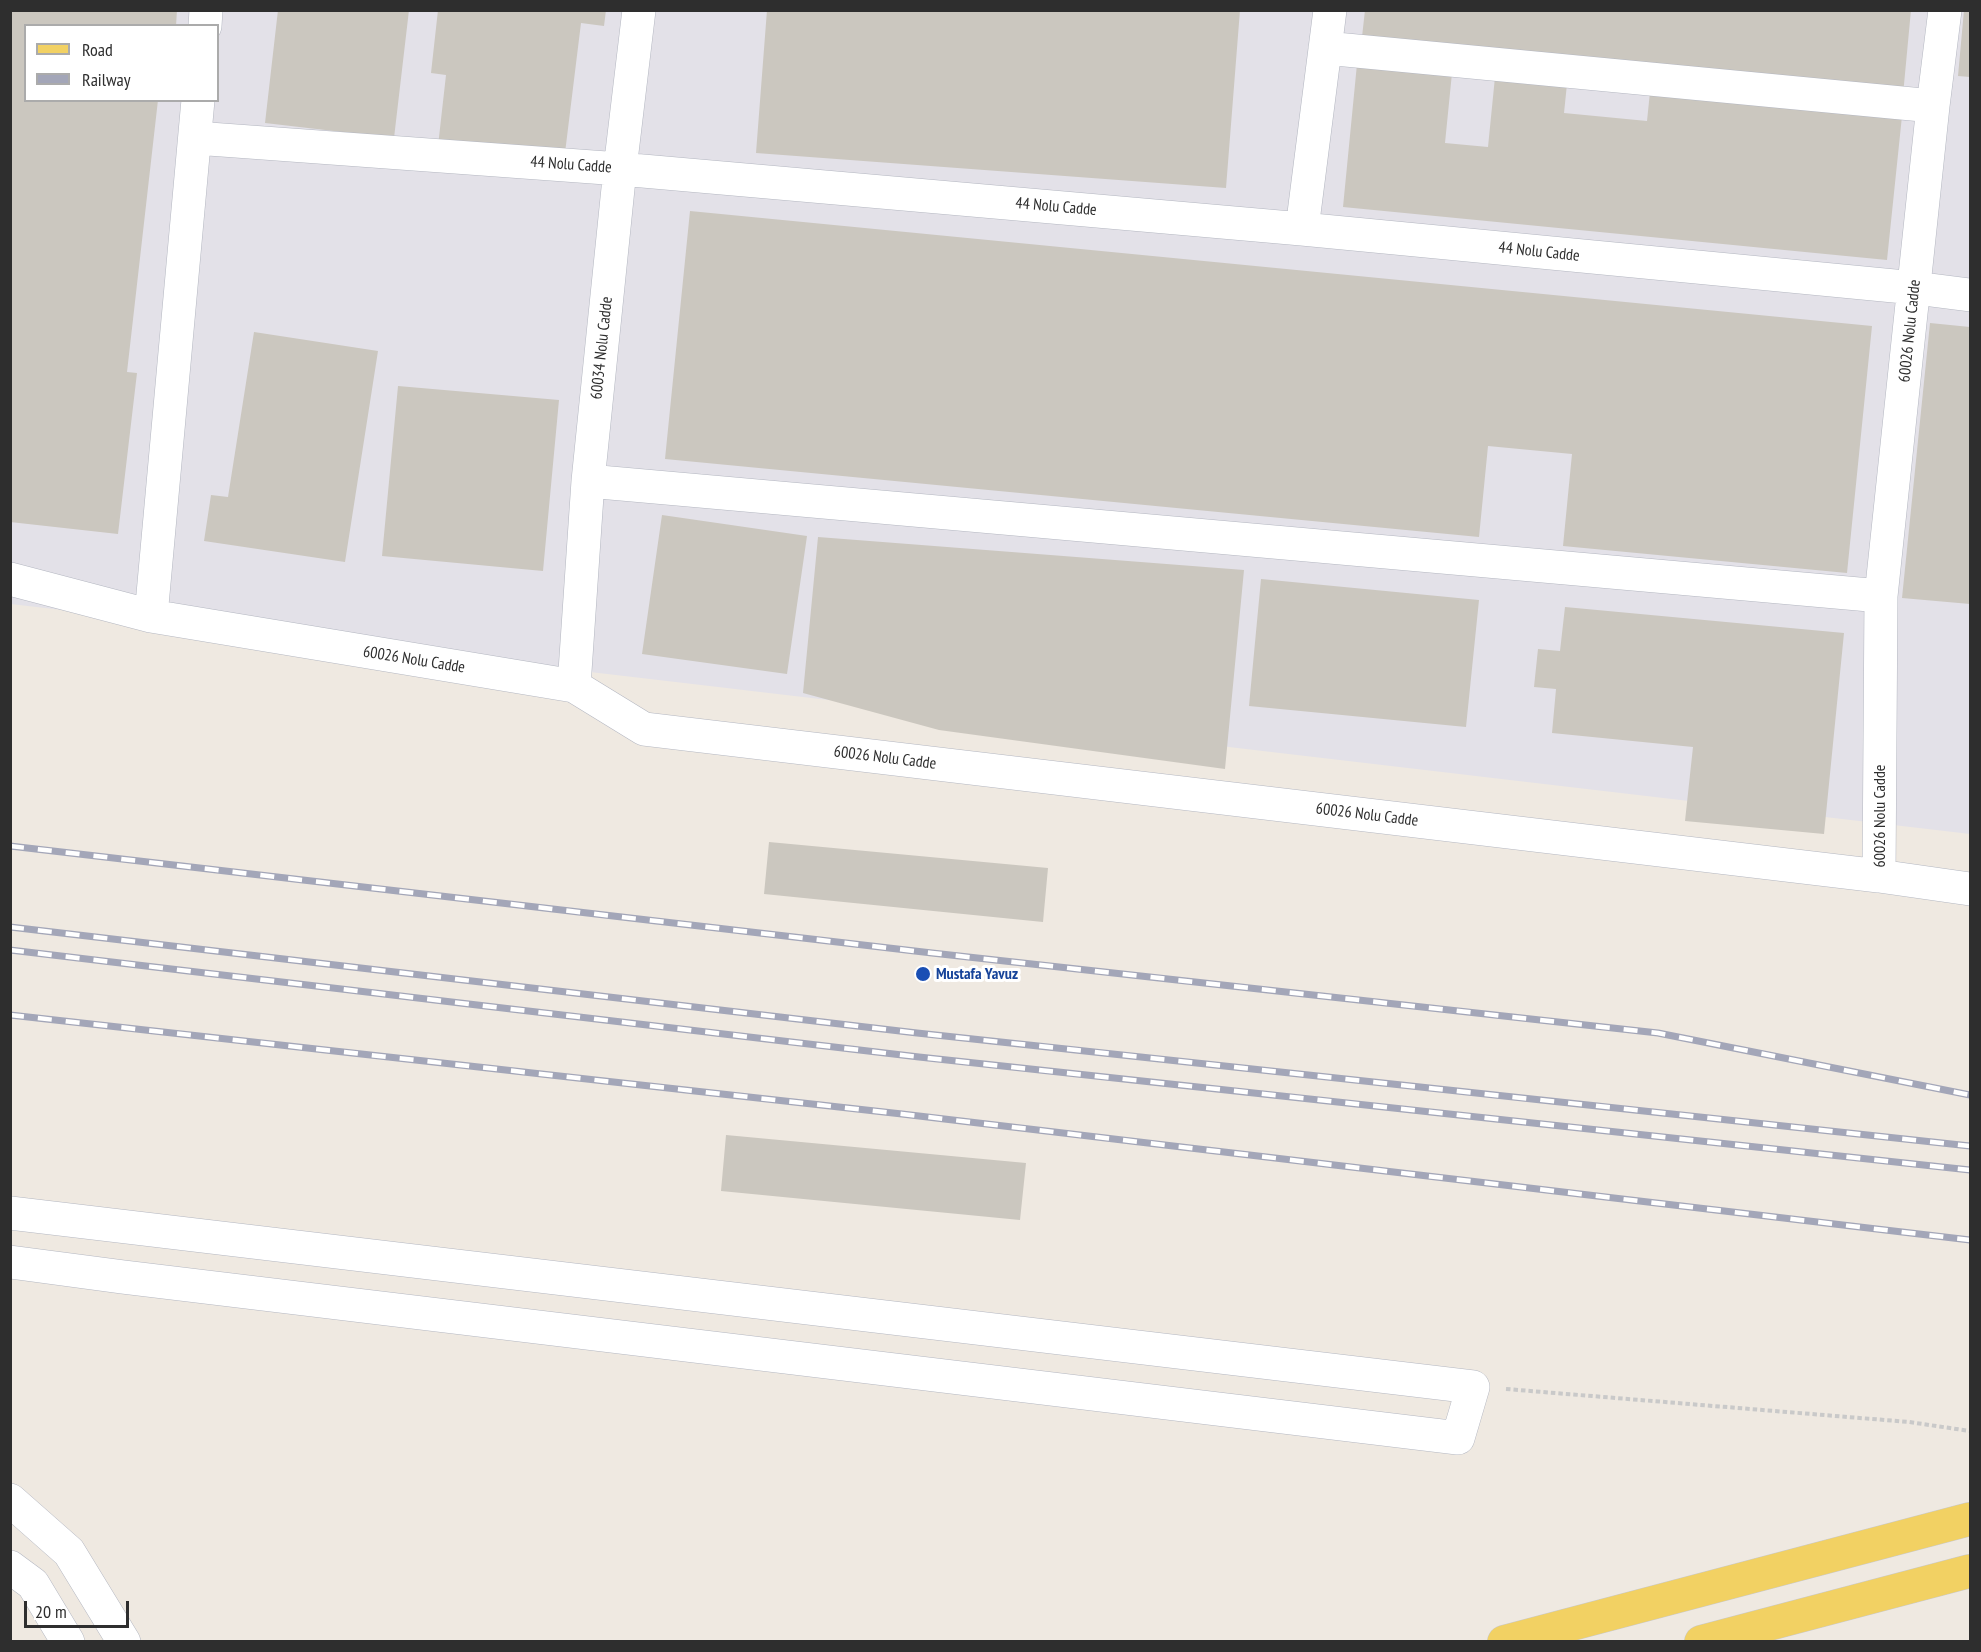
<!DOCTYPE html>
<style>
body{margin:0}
#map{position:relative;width:1981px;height:1652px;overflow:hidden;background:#efe9e1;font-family:"PT Sans Narrow",sans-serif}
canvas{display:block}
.frame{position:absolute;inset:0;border:12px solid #2e2e2e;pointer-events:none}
.legend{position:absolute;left:24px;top:24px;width:195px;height:78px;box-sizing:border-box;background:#fff;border:2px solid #ababab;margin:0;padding:8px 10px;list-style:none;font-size:18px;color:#2e2e2e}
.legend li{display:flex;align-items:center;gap:12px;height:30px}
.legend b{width:30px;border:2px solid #ababab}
.scale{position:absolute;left:24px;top:1601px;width:105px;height:27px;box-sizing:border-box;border:3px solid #2e2e2e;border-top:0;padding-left:8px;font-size:18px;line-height:21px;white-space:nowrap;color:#2e2e2e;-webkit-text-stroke:4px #fff;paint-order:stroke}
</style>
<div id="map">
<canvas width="1981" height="1652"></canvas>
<div class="frame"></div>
<ul class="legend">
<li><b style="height:8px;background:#f2d163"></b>Road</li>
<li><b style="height:8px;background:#a3a6b8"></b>Railway</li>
</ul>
<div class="scale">20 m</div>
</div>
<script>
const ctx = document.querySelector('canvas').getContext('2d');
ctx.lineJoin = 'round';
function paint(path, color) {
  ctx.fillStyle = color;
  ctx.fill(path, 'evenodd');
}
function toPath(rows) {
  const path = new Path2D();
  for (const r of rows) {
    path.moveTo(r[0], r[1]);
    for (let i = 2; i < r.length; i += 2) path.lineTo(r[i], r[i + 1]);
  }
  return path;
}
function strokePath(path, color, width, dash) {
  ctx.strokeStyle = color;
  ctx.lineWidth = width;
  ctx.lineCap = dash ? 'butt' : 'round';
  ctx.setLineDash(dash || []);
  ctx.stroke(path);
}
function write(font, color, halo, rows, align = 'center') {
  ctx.font = font + ' "PT Sans Narrow",sans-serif';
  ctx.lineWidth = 6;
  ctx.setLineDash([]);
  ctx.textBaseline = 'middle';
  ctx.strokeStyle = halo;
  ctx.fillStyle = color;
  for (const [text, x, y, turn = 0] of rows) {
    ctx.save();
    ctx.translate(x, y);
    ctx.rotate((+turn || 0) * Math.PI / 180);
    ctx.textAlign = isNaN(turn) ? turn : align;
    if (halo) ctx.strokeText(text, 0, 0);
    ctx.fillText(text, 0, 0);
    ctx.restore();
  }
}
const industrial = toPath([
 [11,11,1970,11,1970,834,11,604],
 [26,26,218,26,218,100,26,100]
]);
const building = toPath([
 [10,10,177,10,176,26,26,26,26,100,158,100,127,372,137,373,118,534,10,522],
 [278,10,409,10,394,138,265,123],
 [438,10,483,12,483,10,606,10,604,26,581,23,564,161,438,146,446,75,431,73],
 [767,10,1240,10,1226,188,756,153],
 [1365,10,1911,10,1903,95,1361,46],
 [1964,10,1970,10,1970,77,1958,76],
 [1357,64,1452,73,1445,143,1488,147,1495,77,1567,84,1564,113,1647,121,1650,92,1902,116,1887,260,1343,207],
 [690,211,1872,326,1847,573,1563,546,1572,454,1488,446,1479,537,665,459],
 [1930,323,1970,327,1970,604,1902,598],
 [254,332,378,351,345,562,204,541,211,495,228,497],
 [398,386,559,400,543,571,382,556],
 [662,515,807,536,787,674,642,654],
 [818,537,1244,570,1225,769,939,730,803,693],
 [1261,579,1479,600,1466,727,1249,706],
 [1565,607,1844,633,1824,834,1685,821,1693,747,1552,733,1556,689,1534,687,1538,649,1560,651],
 [769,842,1048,868,1043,922,764,894],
 [726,1135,1026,1163,1020,1220,721,1191]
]);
const path = toPath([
 [1506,1389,1909,1422,1970,1431]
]);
const minor = toPath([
 [205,26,206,10],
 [1325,48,1933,106],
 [195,138,620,169,1302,229,1915,288,1970,295],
 [1302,229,1330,10],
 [588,481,1881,596],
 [10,579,151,616,574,686,644,729,1879,876,1970,889],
 [151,616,198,100],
 [574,686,588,481,620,169,639,10],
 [1879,876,1881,596,1933,106,1945,10],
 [10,1213,1473,1387,1458,1438,123,1277,10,1262],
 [10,1500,69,1552,124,1642],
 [10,1567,33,1584,68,1642]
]);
const major = toPath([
 [1504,1642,1970,1519],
 [1701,1642,1970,1571]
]);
const rail = toPath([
 [10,846,932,953,1658,1033,1970,1095],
 [10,927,917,1033,1970,1146],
 [10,950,919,1057,1970,1170],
 [10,1015,902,1114,1970,1240]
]);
const markers = [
 [923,974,8,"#1a4fb4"]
];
const streetNames = [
 ["44 Nolu Cadde",571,165,4],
 ["44 Nolu Cadde",1056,207,5],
 ["44 Nolu Cadde",1539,252,6],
 ["60026 Nolu Cadde",1910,331,-84],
 ["60034 Nolu Cadde",602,348,-84],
 ["60026 Nolu Cadde",414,660,9],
 ["60026 Nolu Cadde",885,758,7],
 ["60026 Nolu Cadde",1367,815,7],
 ["60026 Nolu Cadde",1880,816,-90]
];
const transitNames = [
 ["Mustafa Yavuz",936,974]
];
paint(industrial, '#e3e1e8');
paint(building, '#cbc7bf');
strokePath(minor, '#b4b7c1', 34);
strokePath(major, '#c9c9c9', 34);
strokePath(path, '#c9c9c9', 4, [4.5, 3]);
strokePath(minor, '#fff', 33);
strokePath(major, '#f2d163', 33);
strokePath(rail, '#a3a6b8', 7);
strokePath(rail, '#fff', 4.5, [14]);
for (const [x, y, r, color] of markers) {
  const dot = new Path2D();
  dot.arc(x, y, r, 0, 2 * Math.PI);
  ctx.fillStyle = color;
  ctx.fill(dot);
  strokePath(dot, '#fff', 2);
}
write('16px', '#2e2e2e', '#fff', streetNames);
write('bold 16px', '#164399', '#fff', transitNames, 'left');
</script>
